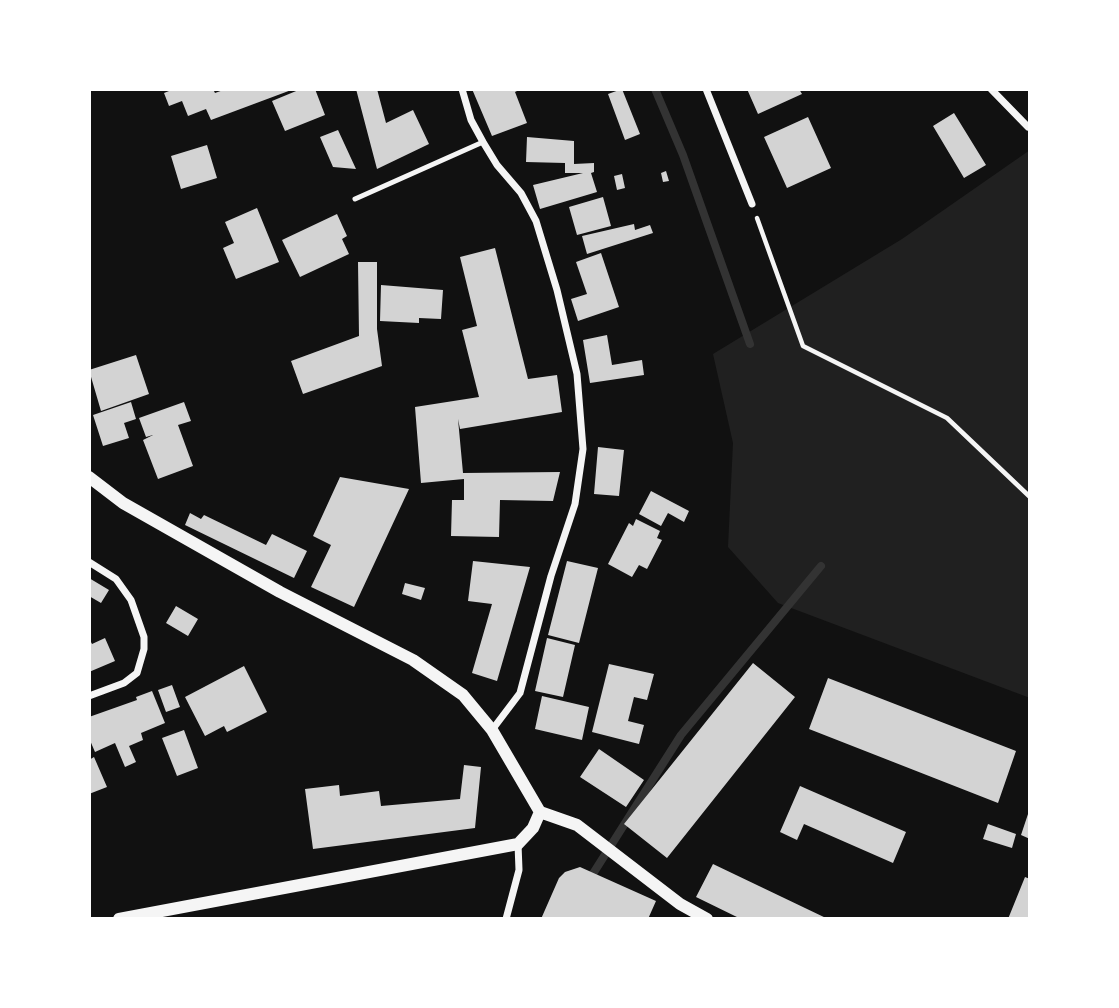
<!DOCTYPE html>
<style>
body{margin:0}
#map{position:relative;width:1119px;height:1008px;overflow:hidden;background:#111;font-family:Commissioner,sans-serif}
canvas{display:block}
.frame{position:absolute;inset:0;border:91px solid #fff;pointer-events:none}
</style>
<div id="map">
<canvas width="1119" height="1008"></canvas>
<div class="frame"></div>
</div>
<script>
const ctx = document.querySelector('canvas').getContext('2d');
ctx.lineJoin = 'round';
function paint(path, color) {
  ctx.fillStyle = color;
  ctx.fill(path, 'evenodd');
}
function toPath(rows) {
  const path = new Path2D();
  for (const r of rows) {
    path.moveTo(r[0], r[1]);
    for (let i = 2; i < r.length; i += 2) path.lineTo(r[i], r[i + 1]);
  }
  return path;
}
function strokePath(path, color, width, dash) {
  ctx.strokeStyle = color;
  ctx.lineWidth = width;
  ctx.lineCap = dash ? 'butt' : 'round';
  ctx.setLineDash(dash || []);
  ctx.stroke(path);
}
const green = toPath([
 [1030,150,1030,698,778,603,728,547,733,443,713,354,902,239]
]);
const stream = toPath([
 [655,89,683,155,750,344],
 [589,880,681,735,821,566]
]);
const building = toPath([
 [174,89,213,89,215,93,226,89,294,89,211,120,206,109,188,116,182,101,169,106,164,93],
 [301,89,315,89,325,115,285,131,272,101],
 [356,89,377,89,386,123,413,110,429,144,377,169],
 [472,89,521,89,515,92,527,123,492,136],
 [622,89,640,134,625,140,608,94],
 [747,89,799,89,802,94,758,114],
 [954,113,986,165,964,178,933,126],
 [808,117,831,168,787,188,764,137],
 [338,130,356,169,333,167,320,137],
 [527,137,574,141,574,164,594,163,594,172,591,173,597,192,540,209,533,185,583,173,565,173,565,163,526,162],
 [207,145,217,178,181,189,171,156],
 [666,171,669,181,663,182,661,173],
 [622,174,625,188,617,190,614,176],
 [603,197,611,226,577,235,569,207],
 [257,208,279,262,236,279,223,248,234,243,225,222],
 [337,214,347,236,342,239,349,254,300,277,282,240],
 [634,224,635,230,650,225,653,233,587,254,582,236],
 [495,248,528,379,557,375,562,412,460,429,458,419,463,473,560,472,553,501,500,500,499,537,451,536,452,500,464,500,464,479,421,483,415,407,479,397,462,330,477,326,460,257],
 [601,253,619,307,578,321,571,299,587,294,576,262],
 [358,262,377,262,377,329,382,366,303,394,291,361,359,336],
 [381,285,443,290,441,319,419,318,419,323,380,321],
 [607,335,612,365,642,360,644,375,590,383,583,340],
 [136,355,149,394,101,411,89,370],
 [131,402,136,419,124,423,129,438,103,446,93,415],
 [184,402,191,421,178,425,193,466,158,479,143,440,153,435,146,437,139,418],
 [598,447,624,450,619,496,594,494],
 [340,477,409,489,354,607,311,587,331,545,313,536],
 [651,491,689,511,684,522,668,513,661,526,639,514],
 [190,513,201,519,204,515,266,545,272,534,307,551,294,578,185,525],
 [636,519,660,531,657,538,662,540,647,569,639,565,632,577,608,564,629,523,633,526],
 [473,561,530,567,497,681,472,673,492,604,468,601],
 [567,561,598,568,579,643,548,635],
 [89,578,109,590,101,603,89,596],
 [405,583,425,588,421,600,402,594],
 [176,606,198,619,188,636,166,623],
 [89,638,92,644,105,638,115,661,89,672],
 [547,638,575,645,563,697,535,691],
 [753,663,795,697,667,858,624,824],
 [609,664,654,674,647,700,634,697,628,721,644,725,639,744,592,732],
 [244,666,267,712,227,732,224,726,205,736,185,697],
 [828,678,1016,751,998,803,809,729],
 [172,685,180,707,166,712,158,690],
 [152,691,165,723,141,733,143,740,129,746,136,762,125,767,115,743,95,752,89,738,89,717,137,700,136,697],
 [542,696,589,707,582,740,535,729],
 [184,730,198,768,177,776,162,738],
 [599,749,644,780,626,807,580,777],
 [94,757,107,787,89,794,89,760],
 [464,765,481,767,475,828,313,849,305,789,339,785,340,796,379,791,381,806,460,799],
 [800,786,906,832,893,863,804,824,797,840,780,832],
 [1029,811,1030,811,1030,839,1021,835],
 [988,824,1016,834,1012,848,983,839],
 [713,864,828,919,741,919,696,897],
 [580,867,656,901,648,919,541,919,559,878,565,872],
 [1025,877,1030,879,1030,919,1008,919]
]);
const path = toPath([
 [757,218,803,346,947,418,1030,497]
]);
const service = toPath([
 [355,199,483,142]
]);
const minor = toPath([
 [462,89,471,120,483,142,497,165,521,193,536,221,557,290,577,374,583,449,575,504,551,576,520,693,492,730],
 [706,89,752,204],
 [991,89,1028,127],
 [89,562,116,579,131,600,144,637,144,649,137,673,124,683,89,696],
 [506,919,519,870,518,844]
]);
const tertiary = toPath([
 [89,477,123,503,280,592,413,660,463,695,492,730,540,812],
 [540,812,577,825,680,904,707,919],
 [119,919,518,844,533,828,540,812]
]);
paint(green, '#202020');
strokePath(stream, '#333', 8);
paint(building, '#d3d3d3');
strokePath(path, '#f5f5f5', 4.5);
strokePath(service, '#f5f5f5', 5);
strokePath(minor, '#f5f5f5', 7);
strokePath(tertiary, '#f5f5f5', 12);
</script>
